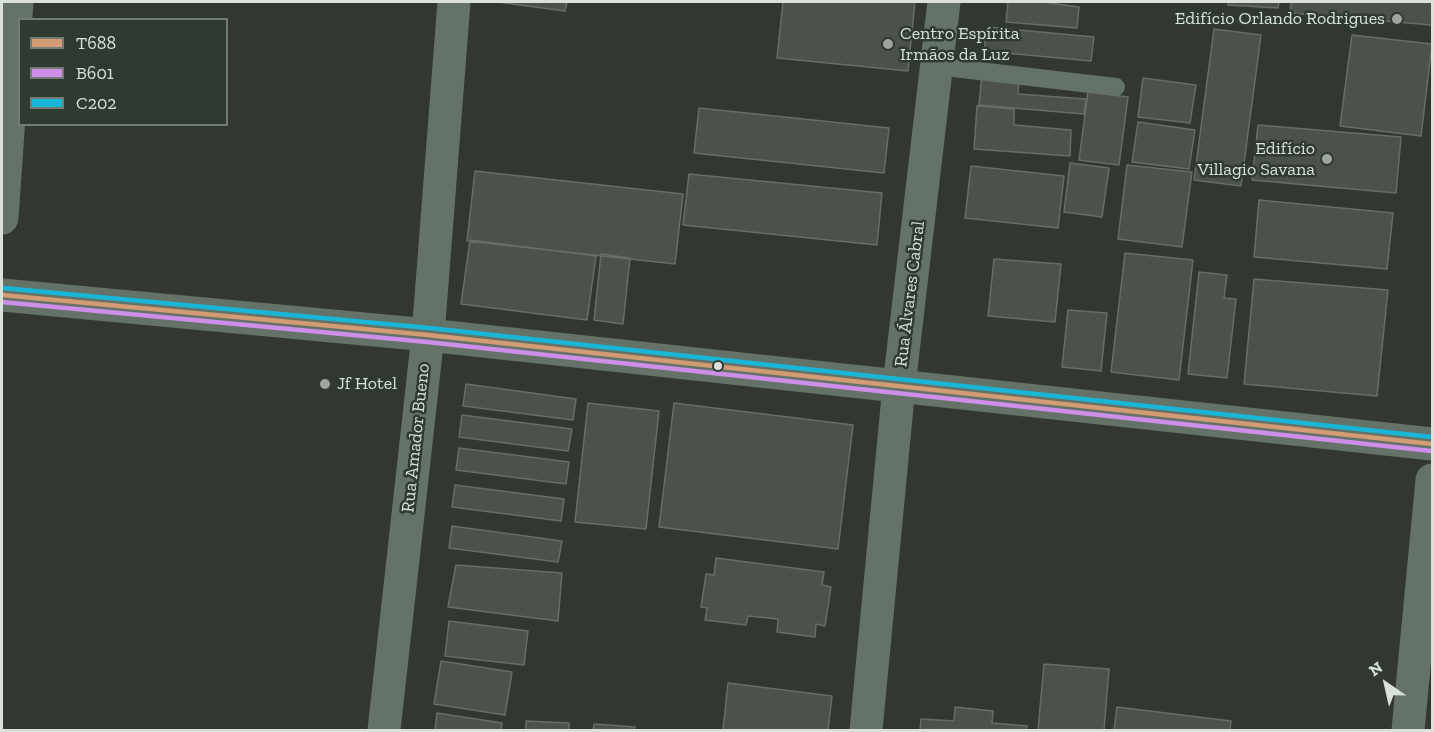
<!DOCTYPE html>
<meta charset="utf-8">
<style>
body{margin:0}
#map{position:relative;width:1434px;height:732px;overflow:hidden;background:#323732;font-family:"Zilla Slab",serif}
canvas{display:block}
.frame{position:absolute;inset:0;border:3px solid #dae0da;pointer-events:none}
.legend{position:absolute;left:18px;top:18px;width:210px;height:108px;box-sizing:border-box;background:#2f3a31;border:2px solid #737c75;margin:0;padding:8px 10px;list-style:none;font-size:18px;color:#dae0da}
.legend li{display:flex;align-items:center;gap:12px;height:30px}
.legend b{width:30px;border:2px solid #737c75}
.north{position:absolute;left:1356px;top:654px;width:60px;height:60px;-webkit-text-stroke:4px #2f3a31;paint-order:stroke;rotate:326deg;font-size:16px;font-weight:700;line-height:24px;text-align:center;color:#dae0da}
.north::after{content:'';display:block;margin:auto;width:21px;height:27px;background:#dae0da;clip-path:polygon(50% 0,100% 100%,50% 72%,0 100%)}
</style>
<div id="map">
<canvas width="1434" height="732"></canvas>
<div class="frame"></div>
<ul class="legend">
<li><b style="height:8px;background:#d39c74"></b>T688</li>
<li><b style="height:8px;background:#ce8fe9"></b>B601</li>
<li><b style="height:8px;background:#1ab6d8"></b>C202</li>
</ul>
<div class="north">N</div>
</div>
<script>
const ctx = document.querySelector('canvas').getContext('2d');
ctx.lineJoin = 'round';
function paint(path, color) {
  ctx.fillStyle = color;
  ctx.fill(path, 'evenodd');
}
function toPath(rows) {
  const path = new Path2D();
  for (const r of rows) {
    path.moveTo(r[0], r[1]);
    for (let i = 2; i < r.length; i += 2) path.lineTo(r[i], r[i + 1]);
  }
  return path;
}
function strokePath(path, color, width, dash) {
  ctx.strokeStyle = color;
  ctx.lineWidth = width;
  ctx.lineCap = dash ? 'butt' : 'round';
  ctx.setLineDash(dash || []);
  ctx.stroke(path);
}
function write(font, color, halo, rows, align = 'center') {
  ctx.font = font + ' "Zilla Slab",serif';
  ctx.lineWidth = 5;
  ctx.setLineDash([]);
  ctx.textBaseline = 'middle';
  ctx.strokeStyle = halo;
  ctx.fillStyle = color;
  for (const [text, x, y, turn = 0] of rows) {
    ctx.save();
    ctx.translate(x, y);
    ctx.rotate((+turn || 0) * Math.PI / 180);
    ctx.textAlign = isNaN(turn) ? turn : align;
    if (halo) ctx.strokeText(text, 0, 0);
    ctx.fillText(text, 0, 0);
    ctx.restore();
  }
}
const building = toPath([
 [498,2,567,2,565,11,498,2],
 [783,2,915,2,908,71,777,58,783,2],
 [1008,2,1043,2,1079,7,1077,28,1006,22,1008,2],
 [1228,2,1279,2,1278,8,1228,5,1228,2],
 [1291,2,1432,2,1432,25,1290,13,1291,2],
 [987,27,1094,37,1091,61,984,51,987,27],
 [1214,29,1261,35,1241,186,1194,180,1214,29],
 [1352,35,1432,44,1421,136,1340,126,1352,35],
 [982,74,1019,78,1018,94,1086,99,1084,114,979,105,982,74],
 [1143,78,1196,85,1190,123,1138,117,1143,78],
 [1088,92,1128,97,1119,165,1079,160,1088,92],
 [977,106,1014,109,1014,125,1071,130,1070,156,974,149,977,106],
 [699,108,889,128,884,173,694,153,699,108],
 [1138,122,1195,130,1189,169,1132,162,1138,122],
 [1258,125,1401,137,1396,193,1252,180,1258,125],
 [1070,163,1109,168,1102,217,1064,212,1070,163],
 [1127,165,1192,172,1182,247,1118,239,1127,165],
 [971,166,1064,176,1058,228,965,218,971,166],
 [475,171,683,194,675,264,467,241,475,171],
 [689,174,882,193,877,245,683,225,689,174],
 [1259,200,1393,213,1387,269,1254,257,1259,200],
 [470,240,596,256,587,320,461,304,470,240],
 [1125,253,1193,260,1179,380,1111,372,1125,253],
 [601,254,630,258,623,324,594,320,601,254],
 [994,259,1061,264,1055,322,988,316,994,259],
 [1199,272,1227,275,1224,298,1236,299,1227,378,1188,374,1199,272],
 [1254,279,1388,290,1377,396,1244,384,1254,279],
 [1068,310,1107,313,1101,371,1062,367,1068,310],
 [466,384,576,399,573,420,463,406,466,384],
 [588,403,659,411,646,529,575,522,588,403],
 [674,403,853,425,838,549,659,527,674,403],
 [462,415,572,429,568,451,459,437,462,415],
 [459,448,569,462,566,484,456,470,459,448],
 [455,485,564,499,561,521,452,507,455,485],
 [452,526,562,541,558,562,449,548,452,526],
 [716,558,824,572,822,585,831,587,825,626,816,624,815,637,777,632,778,619,748,616,746,625,705,620,707,608,701,607,706,574,714,575,716,558],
 [456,565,562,573,558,621,448,607,456,565],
 [449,621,528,631,524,665,445,656,449,621],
 [441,661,512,672,505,715,434,704,441,661],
 [1044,664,1109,669,1104,730,1038,730,1044,664],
 [728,683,832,696,828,730,723,730,728,683],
 [955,707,993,711,992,723,1027,726,1026,730,920,730,921,719,954,721,955,707],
 [1117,707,1231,721,1230,730,1114,730,1117,707],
 [437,713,502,723,501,730,435,730,437,713],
 [526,721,569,723,569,730,526,730,526,721],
 [594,724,635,727,634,730,593,730,594,724]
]);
const service = toPath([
 [936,66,1116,87]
]);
const minor = toPath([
 [2,218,17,2],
 [2,295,428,335,1432,444],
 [384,730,428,335,454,2],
 [866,730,899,386,944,2],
 [1408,730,1432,480]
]);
const bus1 = toPath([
 [2,295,428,335,1432,444]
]);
const bus2 = toPath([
 [2,302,427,342,1431,451]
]);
const bus3 = toPath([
 [3,288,429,328,1432,437]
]);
const markers = [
 [1397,19,6,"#9fa59f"],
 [888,44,6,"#9fa59f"],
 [1327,159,6,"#9fa59f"],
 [718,366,5,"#dae0da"],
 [325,384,6,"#9fa59f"]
];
const poiNames = [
 ["Edifício Orlando Rodrigues",1385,19],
 ["Centro Espírita",900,34,"left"],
 ["Irmãos da Luz",900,55,"left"],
 ["Edifício",1315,149],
 ["Villagio Savana",1315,170],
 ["Jf Hotel",337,384,"left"]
];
const streetNames = [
 ["Rua Álvares Cabral",910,294,-83],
 ["Rua Amador Bueno",416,438,-84]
];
paint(building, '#4c514c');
strokePath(building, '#686d68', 1.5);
strokePath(service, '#647267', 18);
strokePath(minor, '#647267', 33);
strokePath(bus1, '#d39c74', 4.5);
strokePath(bus2, '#ce8fe9', 4.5);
strokePath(bus3, '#1ab6d8', 4.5);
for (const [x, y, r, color] of markers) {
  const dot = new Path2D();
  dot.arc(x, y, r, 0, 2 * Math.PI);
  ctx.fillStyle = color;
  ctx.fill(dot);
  strokePath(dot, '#2f3a31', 2);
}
write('18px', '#dae0da', '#2f3a31', poiNames, 'right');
write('18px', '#dae0da', '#2f3a31', streetNames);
</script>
